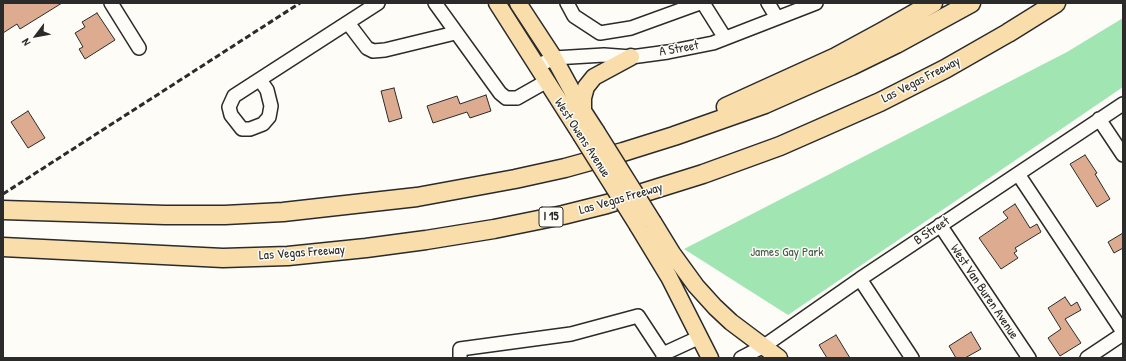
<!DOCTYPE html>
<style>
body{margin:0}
#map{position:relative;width:1126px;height:361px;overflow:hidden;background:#fdfcf7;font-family:"Patrick Hand",sans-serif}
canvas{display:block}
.frame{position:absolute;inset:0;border:4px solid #2b2b2b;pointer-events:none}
.north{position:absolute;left:16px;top:16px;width:40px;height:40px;-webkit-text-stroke:3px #fdfcf7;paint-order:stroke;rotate:238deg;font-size:11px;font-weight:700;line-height:16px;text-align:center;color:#2b2b2b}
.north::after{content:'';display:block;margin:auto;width:14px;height:18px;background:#2b2b2b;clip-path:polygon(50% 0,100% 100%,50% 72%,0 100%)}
</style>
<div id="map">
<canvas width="1126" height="361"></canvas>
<div class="frame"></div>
<div class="north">N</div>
</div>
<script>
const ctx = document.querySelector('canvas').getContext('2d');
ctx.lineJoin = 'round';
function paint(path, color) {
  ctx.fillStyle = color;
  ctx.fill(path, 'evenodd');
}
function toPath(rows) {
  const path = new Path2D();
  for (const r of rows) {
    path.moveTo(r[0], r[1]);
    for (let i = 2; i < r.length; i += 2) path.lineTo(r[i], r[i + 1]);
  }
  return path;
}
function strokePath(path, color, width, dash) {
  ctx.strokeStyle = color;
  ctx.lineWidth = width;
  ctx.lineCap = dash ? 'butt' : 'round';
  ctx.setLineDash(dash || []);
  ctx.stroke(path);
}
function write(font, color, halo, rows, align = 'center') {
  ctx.font = font + ' "Patrick Hand",sans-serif';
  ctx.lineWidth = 3;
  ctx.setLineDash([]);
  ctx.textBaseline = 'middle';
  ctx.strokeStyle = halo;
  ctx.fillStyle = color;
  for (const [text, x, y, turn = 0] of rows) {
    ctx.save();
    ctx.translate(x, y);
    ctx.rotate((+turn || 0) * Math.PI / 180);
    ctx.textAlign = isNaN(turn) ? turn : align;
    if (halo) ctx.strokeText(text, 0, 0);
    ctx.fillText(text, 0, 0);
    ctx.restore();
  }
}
const green = toPath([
 [1123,18,1123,87,788,315,684,249,1067,52]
]);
const building = toPath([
 [3,3,62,3,20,29,17,24,3,33,3,3],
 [97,13,115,40,85,59,79,49,83,47,75,33,85,27,82,22,97,13],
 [394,88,402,118,389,122,381,91,394,88],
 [486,95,491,111,470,118,467,112,433,123,427,106,457,96,460,104,486,95],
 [28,111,45,138,28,148,11,122,28,111],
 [1085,155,1097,173,1095,174,1110,199,1097,207,1070,164,1085,155],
 [1015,204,1030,228,1037,224,1041,232,1015,248,1017,251,1014,253,1018,258,1001,269,979,238,1008,218,1003,212,1015,204],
 [1123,233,1123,248,1114,253,1108,242,1123,233],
 [1065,297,1071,306,1077,302,1081,310,1065,319,1081,343,1060,356,1048,338,1061,329,1048,308,1065,297],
 [971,332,981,349,965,358,956,358,949,346,971,332],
 [836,335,850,358,827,358,819,345,836,335]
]);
const minor = toPath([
 [111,3,139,48],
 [435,3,500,93,506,98,517,98,547,81],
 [567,3,574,16,600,33,631,28,700,3],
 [703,3,725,38],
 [768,3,777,18],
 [348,23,367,48,373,51,385,50,455,33],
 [537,66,554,58,604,55,631,57,668,52,713,43,816,3],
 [260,80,267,90,271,106,269,117,263,124,250,129,242,129,231,115,229,107,234,96,378,3],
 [1099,119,1123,155],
 [1018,174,1123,332],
 [940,225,1029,358],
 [860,279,912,358],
 [663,354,700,337],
 [460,358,460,349,571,334,638,316,663,354,663,358],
 [741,358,764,346,860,279,1123,104],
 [1087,358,1123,334]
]);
const major = toPath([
 [497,3,581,135],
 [518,3,554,58,583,111,596,131],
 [583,111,583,98,586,87,594,77,631,57],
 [653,222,672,253,696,286,715,307,731,322,779,358],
 [638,226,669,277,710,358]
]);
const highway = toPath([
 [726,107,836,57,882,32,933,3],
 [3,210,165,215,225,215,283,212,417,197,515,179,565,168,623,152,674,136,765,104,851,66,896,44,971,3],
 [3,247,223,258,288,256,366,248,426,240,494,229,563,215,607,204,703,174,780,146,821,128,880,102,945,69,1008,33,1056,3]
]);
const rail = toPath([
 [3,194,300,3]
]);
const majorBridge = toPath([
 [596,131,653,222],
 [581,135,638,226]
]);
const shields = [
 [551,217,24]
];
const shieldNames = [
 ["I 15",551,217]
];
const streetNames = [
 ["A Street",679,49,-10],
 ["Las Vegas Freeway",921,80,-27],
 ["West Owens Avenue",582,138,57],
 ["Las Vegas Freeway",621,199,-16],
 ["B Street",932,231,-34],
 ["Las Vegas Freeway",302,253,-4],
 ["West Van Buren Avenue",984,292,56]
];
const parkNames = [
 ["James Gay Park",787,253]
];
paint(green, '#a1e6b2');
paint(building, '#ddac90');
strokePath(building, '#2b2b2b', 1);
strokePath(minor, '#2b2b2b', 16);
strokePath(major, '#2b2b2b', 19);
strokePath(highway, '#2b2b2b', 21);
strokePath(minor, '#fdfcf7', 13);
strokePath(major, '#f9deab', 16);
strokePath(highway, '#f9deab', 18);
strokePath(rail, '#2b2b2b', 3, [6, 3]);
strokePath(majorBridge, '#2b2b2b', 19, []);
strokePath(majorBridge, '#f9deab', 16);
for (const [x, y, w] of shields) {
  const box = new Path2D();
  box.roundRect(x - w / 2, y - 10, w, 20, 3);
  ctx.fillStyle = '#fdfcf7';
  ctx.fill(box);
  strokePath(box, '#2b2b2b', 1);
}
write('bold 12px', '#2b2b2b', null, shieldNames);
write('13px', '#2b2b2b', '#fdfcf7', streetNames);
write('13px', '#485a4d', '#fdfcf7', parkNames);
</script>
